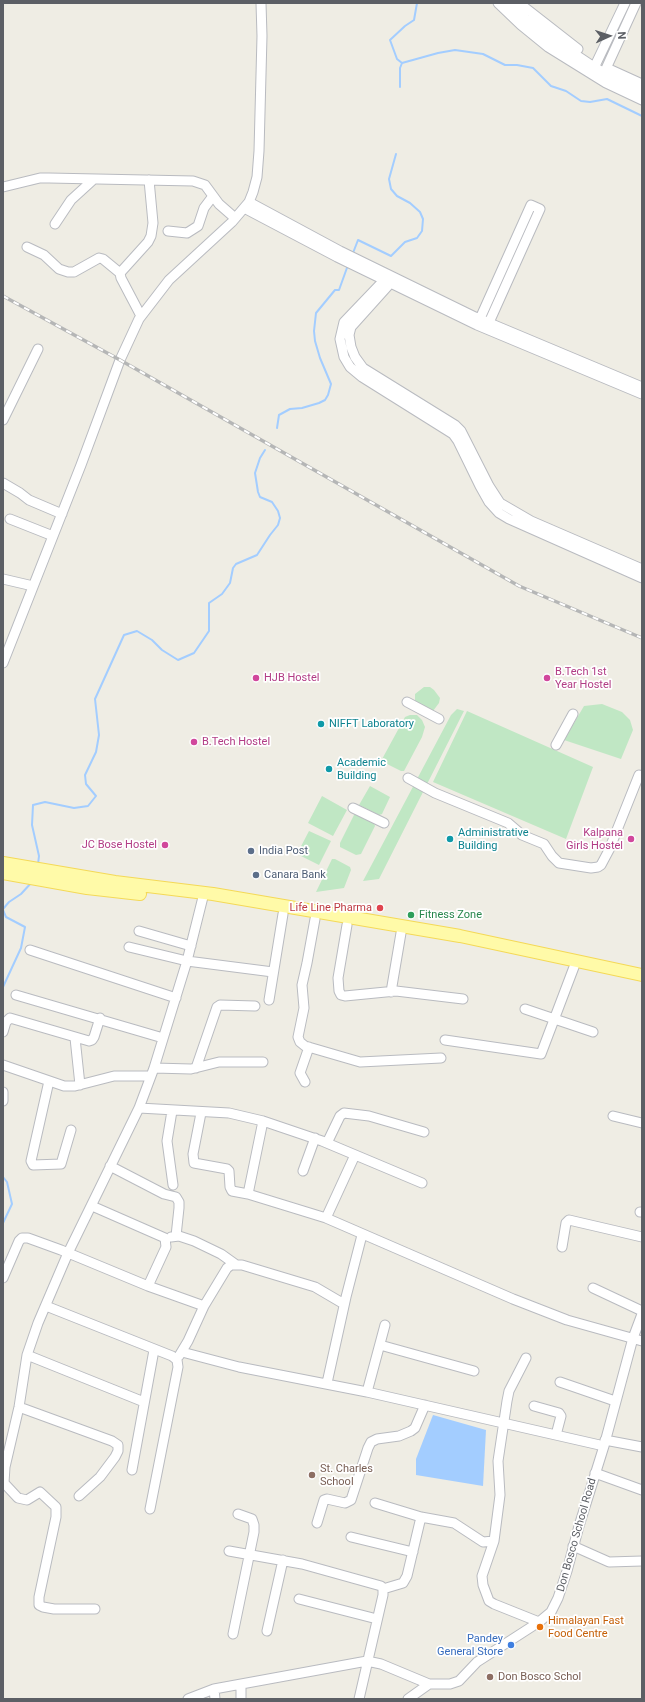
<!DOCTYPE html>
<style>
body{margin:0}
#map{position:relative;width:645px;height:1702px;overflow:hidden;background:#efede4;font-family:Roboto,sans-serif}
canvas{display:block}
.frame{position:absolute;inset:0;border:4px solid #5c5f65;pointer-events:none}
.north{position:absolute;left:589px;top:16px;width:40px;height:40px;-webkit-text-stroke:3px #fff;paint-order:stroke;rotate:87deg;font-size:11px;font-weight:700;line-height:16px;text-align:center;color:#5c5f65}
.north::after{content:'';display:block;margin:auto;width:14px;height:18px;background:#5c5f65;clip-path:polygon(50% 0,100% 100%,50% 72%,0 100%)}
</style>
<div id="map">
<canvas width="645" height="1702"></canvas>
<div class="frame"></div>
<div class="north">N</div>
</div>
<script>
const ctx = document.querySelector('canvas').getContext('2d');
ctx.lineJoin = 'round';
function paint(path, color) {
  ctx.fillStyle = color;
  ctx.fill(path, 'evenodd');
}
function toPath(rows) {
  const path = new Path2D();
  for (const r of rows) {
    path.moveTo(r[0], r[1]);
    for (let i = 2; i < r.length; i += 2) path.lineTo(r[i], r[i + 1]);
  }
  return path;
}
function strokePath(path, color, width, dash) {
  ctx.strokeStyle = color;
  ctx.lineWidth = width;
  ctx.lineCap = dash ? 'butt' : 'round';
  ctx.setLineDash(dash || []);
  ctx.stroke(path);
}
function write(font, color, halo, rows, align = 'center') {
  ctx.font = font + ' Roboto,sans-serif';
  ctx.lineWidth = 3.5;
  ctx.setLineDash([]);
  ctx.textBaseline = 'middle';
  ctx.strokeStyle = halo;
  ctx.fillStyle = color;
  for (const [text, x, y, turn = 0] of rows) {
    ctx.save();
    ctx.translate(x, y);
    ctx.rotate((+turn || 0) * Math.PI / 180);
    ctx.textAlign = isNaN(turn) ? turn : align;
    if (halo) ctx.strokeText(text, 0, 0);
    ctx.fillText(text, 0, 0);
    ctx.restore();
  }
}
const green = toPath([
 [424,687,430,687,434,690,440,698,439,703,433,711,415,704,415,694],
 [602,704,622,712,630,720,633,730,621,759,564,740,584,706],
 [457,709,464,711,379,879,363,881,451,715],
 [467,711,593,767,566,839,433,782],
 [410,715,417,715,422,720,425,727,422,737,404,771,401,771,381,761,405,717],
 [370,786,390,797,382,814,379,815,359,805],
 [322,796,347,810,333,836,308,823],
 [357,814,374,823,375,826,361,854,356,855,340,847,340,843,354,815],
 [309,831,331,841,319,865,297,854],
 [332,859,335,859,350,867,351,870,344,888,316,892]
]);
const water = toPath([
 [433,1415,486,1430,483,1486,416,1475,416,1459]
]);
const stream = toPath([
 [402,63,397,59,390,40,405,26,414,20,417,3],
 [400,87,400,68,402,63,438,53,455,50,483,54,505,65,517,65,533,68,551,86,566,91,581,101,590,102,607,99,642,116],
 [353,253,358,240,391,256,405,242,417,238,422,231,423,219,420,212,410,203,397,196,391,189,389,179,396,154],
 [277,428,279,415,290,409,302,408,319,403,325,400,328,395,331,384,320,358,315,341,314,331,316,313,335,290,339,290,348,265],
 [38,864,39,856,32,825,33,805,45,802,74,808,88,806,96,796,86,784,85,775,96,752,99,735,95,699,124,635,137,631,152,640,162,650,178,660,194,653,209,631,209,603,222,594,230,583,233,568,236,564,257,555,270,535,278,525,280,518,278,511,272,502,260,497,258,492,255,473,260,458,265,450],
 [3,909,9,902,21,894,32,882],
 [3,910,6,917,25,927,21,948,3,987],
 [3,1177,7,1182,12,1204,3,1223]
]);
const minor = toPath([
 [498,3,521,25,548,47,606,83,642,100],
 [508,3,525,19,546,35,594,67,618,81,642,91],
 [519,3,578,49],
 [609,69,642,84],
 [592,72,625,3],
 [604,73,636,3],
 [3,187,40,178,49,178,193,181,205,185,219,204,235,218],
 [249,202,340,251,475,317,642,387],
 [244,208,337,257,477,325,642,394],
 [55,224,71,200,94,179],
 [168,231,187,233,198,226,204,208,213,196],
 [27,247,44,255,59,269,68,272,74,272,99,258,103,259,120,273],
 [389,275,344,322,340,339,344,357,350,367,362,377,453,434,458,441,480,486,489,502,499,513,509,519,642,578],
 [395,278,351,327,349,335,351,347,355,357,363,368,455,425,461,431,489,486,500,503,531,521,642,569],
 [141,316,121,278,120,273,148,242,151,236,153,223,149,180],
 [478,323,531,205,540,209,487,327],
 [3,420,38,349],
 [3,483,20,493,29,500,62,514],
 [10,519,53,536],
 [3,579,33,586],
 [3,663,81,465,120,360,139,319,169,280,232,222,249,202,253,192,257,177,259,151,262,36,261,3],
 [407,702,439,719],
 [556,745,573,714],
 [408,778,435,793,508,823,522,835,544,844,552,856,559,863,591,868,598,867,601,865,609,850,639,775,642,776],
 [353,808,384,823],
 [315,919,307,963,302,985,304,1008,298,1037,300,1042,305,1046,360,1062,441,1058],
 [347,925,338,978,339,991,341,995,345,996,396,991,463,999],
 [139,931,191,946],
 [129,947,187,961,273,972],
 [30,950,176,998],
 [391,992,401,933],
 [16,995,163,1038],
 [269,1000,283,914],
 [525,1009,593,1032],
 [3,1032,6,1022,10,1018,89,1041,92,1040,94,1037,100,1018],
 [75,1038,80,1085],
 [445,1040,541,1054,574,967],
 [3,1065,64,1086,75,1086,114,1076,149,1076],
 [154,1068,191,1069,219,1062,263,1062],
 [196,1068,217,1007,220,1005,255,1006],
 [49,1081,31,1161,33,1165,61,1164,71,1130],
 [305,1082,300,1073,309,1047],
 [3,1092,3,1101],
 [139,1108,229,1113,263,1121,322,1141,422,1183],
 [172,1111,167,1141,173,1185],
 [201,1113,193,1154,194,1163,227,1169,229,1171,230,1187,232,1191,248,1194,326,1218,513,1299,567,1320,642,1341],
 [613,1116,642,1123],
 [327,1143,340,1116,344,1113,369,1116,424,1132],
 [110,1166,164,1194,176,1197,179,1202,179,1208,176,1236],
 [303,1171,315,1138],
 [248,1194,263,1121],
 [92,1206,165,1238,166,1247,148,1286],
 [640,1212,642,1212],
 [326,1218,355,1155],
 [171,1237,179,1236,194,1241,221,1254,235,1264],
 [562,1247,566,1223,569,1220,642,1237],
 [3,1278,19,1241,22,1238,28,1238,61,1250,148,1286,204,1306],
 [593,1288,642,1311],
 [46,1306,172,1356,177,1360,178,1367,150,1509],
 [380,1345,474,1371],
 [182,1352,239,1367,367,1392,604,1446],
 [27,1355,144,1402],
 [179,1356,188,1341,204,1306,227,1268,231,1265,242,1265,315,1287,344,1304],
 [526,1358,509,1391,507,1401,498,1461,500,1495,494,1541,482,1576,483,1585,489,1601,494,1604,539,1622],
 [560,1382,615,1401],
 [327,1383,346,1297,362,1235],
 [367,1392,385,1325],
 [534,1406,559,1413,561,1416,556,1435],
 [19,1407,112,1441,118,1445,118,1451,115,1457,100,1477,79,1496],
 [605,1440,642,1447],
 [132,1470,154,1350],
 [595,1473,642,1490],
 [375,1503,421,1517,454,1523,483,1542,494,1541],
 [317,1523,324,1500,327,1499,345,1503,351,1500,368,1448,371,1442,377,1439,399,1436,411,1431,415,1428,425,1405],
 [351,1537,413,1552],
 [573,1546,609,1562,642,1561],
 [229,1551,302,1564,381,1586,383,1589,383,1595,359,1699],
 [383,1589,403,1583,407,1576,421,1517],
 [299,1599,377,1619],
 [95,1609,54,1609,43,1607,39,1605,39,1597,56,1517,56,1507,40,1492,27,1500,18,1498,4,1483,5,1467,19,1407,27,1355,38,1323,68,1253,139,1108,154,1068,187,961,204,893],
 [267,1631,283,1560],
 [233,1634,254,1532,254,1525,252,1519,238,1514],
 [241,1685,241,1699],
 [188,1699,214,1689],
 [215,1699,214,1689,367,1661,381,1664,429,1684],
 [408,1699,429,1684,450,1684,459,1681,477,1662,539,1622,551,1612,558,1598,567,1571,579,1526,604,1446,633,1338,642,1314]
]);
const major = toPath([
 [3,863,115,882,213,894,460,936,642,975],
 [3,873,87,888,140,894]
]);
const rail = toPath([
 [3,296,120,360,519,586,642,638]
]);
const markers = [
 [256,678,4,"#d1479c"],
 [547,678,4,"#d1479c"],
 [321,724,4,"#0f9aa8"],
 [194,742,4,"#d1479c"],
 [329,769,4,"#0f9aa8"],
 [450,839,4,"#0f9aa8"],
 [631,839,4,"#d1479c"],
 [165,845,4,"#d1479c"],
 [251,851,4,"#5c6f8a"],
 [256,875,4,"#5c6f8a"],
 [380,908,4,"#e0444e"],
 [411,915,4,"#2e9e5b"],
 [312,1475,4,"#8d6e63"],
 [540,1627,4,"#e8710a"],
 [511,1645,4,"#3f7fe0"],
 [490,1677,4,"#8d6e63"]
];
const hotelNames = [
 ["B.Tech 1st",555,672],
 ["Year Hostel",555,685],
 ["HJB Hostel",264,678],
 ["B.Tech Hostel",202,742],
 ["Kalpana",623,833,"right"],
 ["Girls Hostel",623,846,"right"],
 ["JC Bose Hostel",157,845,"right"]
];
const cultureNames = [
 ["NIFFT Laboratory",329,724],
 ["Academic",337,763],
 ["Building",337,776],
 ["Administrative",458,833],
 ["Building",458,846]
];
const serviceNames = [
 ["India Post",259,851],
 ["Canara Bank",264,875]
];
const healthNames = [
 ["Life Line Pharma",372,908]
];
const leisureNames = [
 ["Fitness Zone",419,915]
];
const educationNames = [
 ["St. Charles",320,1469],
 ["School",320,1482],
 ["Don Bosco Schol",498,1677]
];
const streetNames = [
 ["Don Bosco School Road",577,1535,-74]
];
const foodNames = [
 ["Himalayan Fast",548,1621],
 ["Food Centre",548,1634]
];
const shopNames = [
 ["Pandey",503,1639],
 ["General Store",503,1652]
];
paint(green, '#c0e7c4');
paint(water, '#a3cdff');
strokePath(stream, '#a3cdff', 2);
strokePath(minor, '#b9bbc0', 11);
strokePath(major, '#f4d958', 14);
strokePath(minor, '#fff', 9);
strokePath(major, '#fffaa8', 12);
strokePath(rail, '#b5b6b6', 3.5);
strokePath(rail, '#fff', 2, [6]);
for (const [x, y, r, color] of markers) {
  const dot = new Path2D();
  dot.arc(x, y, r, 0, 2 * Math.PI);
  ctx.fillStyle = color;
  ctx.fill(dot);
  strokePath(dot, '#fff', 1.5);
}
write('11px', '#b23c85', '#fff', hotelNames, 'left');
write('11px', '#0d838f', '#fff', cultureNames, 'left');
write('11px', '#4e5e75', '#fff', serviceNames, 'left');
write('11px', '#be3a42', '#fff', healthNames, 'right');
write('11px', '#27864d', '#fff', leisureNames, 'left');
write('11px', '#785e54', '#fff', educationNames, 'left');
write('11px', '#5c5f65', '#fff', streetNames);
write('11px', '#c56008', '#fff', foodNames, 'left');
write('11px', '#366cbe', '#fff', shopNames, 'right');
</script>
